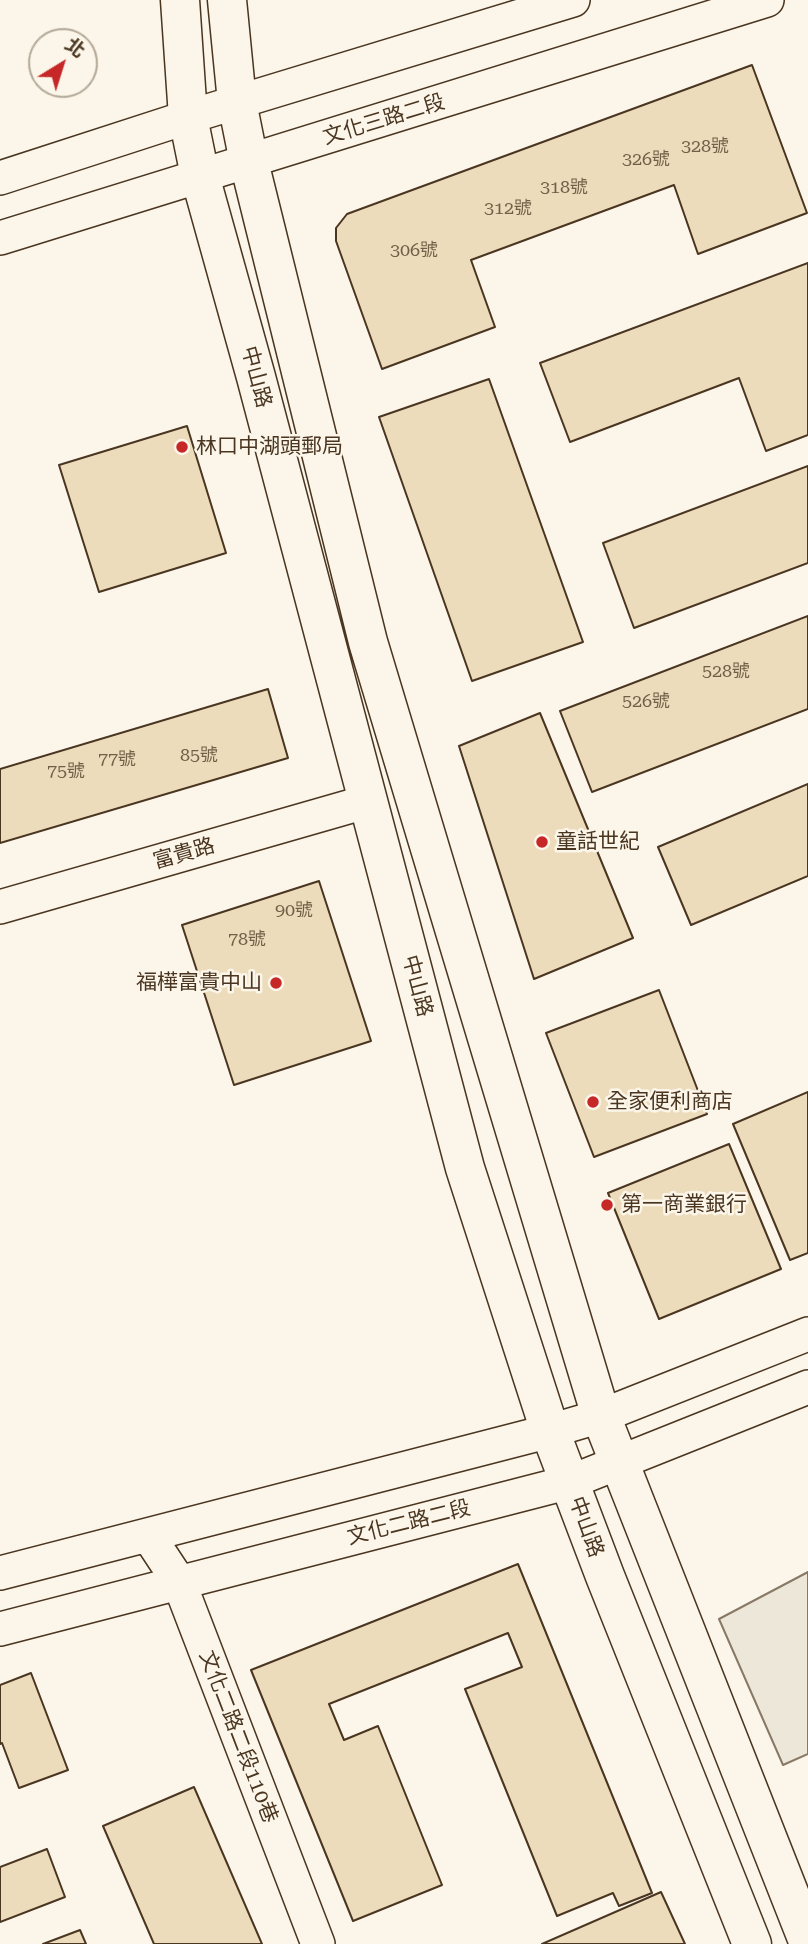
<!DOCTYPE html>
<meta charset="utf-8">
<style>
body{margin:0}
#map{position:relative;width:808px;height:1944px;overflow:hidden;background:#fbf6e9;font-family:"Roboto Serif","Noto Sans TC",serif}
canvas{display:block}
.north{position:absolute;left:28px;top:28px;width:70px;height:70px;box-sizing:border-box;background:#fbf6e9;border:2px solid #b4a999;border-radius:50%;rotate:38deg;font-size:19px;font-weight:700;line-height:28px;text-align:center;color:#4a3520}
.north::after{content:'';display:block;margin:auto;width:24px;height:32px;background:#c62828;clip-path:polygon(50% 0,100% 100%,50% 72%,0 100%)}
</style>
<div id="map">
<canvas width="808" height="1944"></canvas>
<div class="north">北</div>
</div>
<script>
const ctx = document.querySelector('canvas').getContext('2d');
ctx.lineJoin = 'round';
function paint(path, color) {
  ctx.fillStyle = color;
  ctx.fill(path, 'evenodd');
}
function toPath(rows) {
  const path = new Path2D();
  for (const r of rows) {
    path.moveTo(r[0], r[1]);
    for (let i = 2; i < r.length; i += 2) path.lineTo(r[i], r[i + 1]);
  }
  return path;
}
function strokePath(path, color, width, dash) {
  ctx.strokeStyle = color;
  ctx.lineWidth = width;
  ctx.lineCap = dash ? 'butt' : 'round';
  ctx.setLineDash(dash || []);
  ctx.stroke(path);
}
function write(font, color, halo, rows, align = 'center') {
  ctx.font = font + ' "Roboto Serif","Noto Sans TC",serif';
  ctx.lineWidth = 5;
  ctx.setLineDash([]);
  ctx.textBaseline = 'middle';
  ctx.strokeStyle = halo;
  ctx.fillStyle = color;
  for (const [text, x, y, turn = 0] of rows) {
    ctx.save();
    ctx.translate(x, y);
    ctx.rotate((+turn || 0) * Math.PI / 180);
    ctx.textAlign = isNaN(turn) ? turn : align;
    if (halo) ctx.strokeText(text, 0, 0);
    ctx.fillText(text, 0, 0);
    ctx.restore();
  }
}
const parking = toPath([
 [808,1572,808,1754,783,1765,719,1619,808,1572]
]);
const building = toPath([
 [752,65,807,213,698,254,674,185,471,260,495,327,382,369,336,241,336,228,347,214,752,65],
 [808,263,808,435,766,451,739,378,570,442,540,363,808,263],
 [489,379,583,642,472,681,379,417,489,379],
 [187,426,226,553,99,592,59,465,187,426],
 [808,466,808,563,634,628,603,543,808,466],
 [808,616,808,709,592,792,560,711,808,616],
 [268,689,288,758,0,843,0,769,268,689],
 [540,713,633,938,534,979,459,746,540,713],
 [808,784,808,876,691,925,658,847,808,784],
 [319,881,371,1041,234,1085,182,925,319,881],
 [659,990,707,1114,594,1157,546,1033,659,990],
 [808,1092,808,1253,790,1260,733,1124,808,1092],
 [729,1144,781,1269,659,1319,608,1193,729,1144],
 [518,1564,652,1893,619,1906,613,1893,557,1916,465,1689,522,1667,508,1633,329,1704,344,1740,378,1726,442,1885,353,1921,251,1670,518,1564],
 [31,1673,68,1770,19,1788,2,1743,0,1744,0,1685,31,1673],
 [194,1787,262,1944,154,1944,103,1826,194,1787],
 [47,1849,65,1897,0,1922,0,1867,47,1849],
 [661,1892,685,1944,542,1944,661,1892],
 [80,1930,86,1944,43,1944,80,1930]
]);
const minor = toPath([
 [0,178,188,117,573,0],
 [0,238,767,0],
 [0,907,369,801],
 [148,1535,179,1582,318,1944],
 [0,1573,550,1431,601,1416,808,1334],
 [0,1629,570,1482,808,1387]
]);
const major = toPath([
 [180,0,188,117,200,176,256,377,465,1168,550,1431,605,1576,752,1944],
 [227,0,237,102,249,162,368,642,423,825,601,1416,808,1941]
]);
const markers = [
 [182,447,7,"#c62828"],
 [542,842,7,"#c62828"],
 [276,983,7,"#c62828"],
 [593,1102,7,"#c62828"],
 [607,1205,7,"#c62828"]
];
const numberNames = [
 ["328號",705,147],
 ["326號",646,160],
 ["318號",564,188],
 ["312號",508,209],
 ["306號",414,251],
 ["528號",726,672],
 ["526號",646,702],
 ["85號",199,756],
 ["77號",117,760],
 ["75號",66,772],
 ["90號",294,911],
 ["78號",247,940]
];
const streetNames = [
 ["文化三路二段",384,120,-17],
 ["中山路",256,377,75],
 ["富貴路",184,854,-16],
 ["中山路",417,986,75],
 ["文化二路二段",409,1523,-14],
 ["中山路",586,1527,70],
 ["文化二路二段110巷",238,1737,69]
];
const poiNames = [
 ["林口中湖頭郵局",196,447],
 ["童話世紀",556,842],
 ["福樺富貴中山",262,983,"right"],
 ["全家便利商店",607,1102],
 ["第一商業銀行",621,1205]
];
paint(parking, '#ede7d9');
strokePath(parking, '#887966', 2);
paint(building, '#ecdcbc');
strokePath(building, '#4a3520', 2);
strokePath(minor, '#4a3520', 36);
strokePath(major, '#4a3520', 41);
strokePath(minor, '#fbf6e9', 33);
strokePath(major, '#fbf6e9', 38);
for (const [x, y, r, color] of markers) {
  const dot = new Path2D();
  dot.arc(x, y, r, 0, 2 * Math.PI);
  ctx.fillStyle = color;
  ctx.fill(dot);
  strokePath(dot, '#fbf6e9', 2.5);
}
write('18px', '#725f47', null, numberNames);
write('21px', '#4a3520', '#fbf6e9', streetNames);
write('21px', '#4a3520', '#fbf6e9', poiNames, 'left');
</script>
